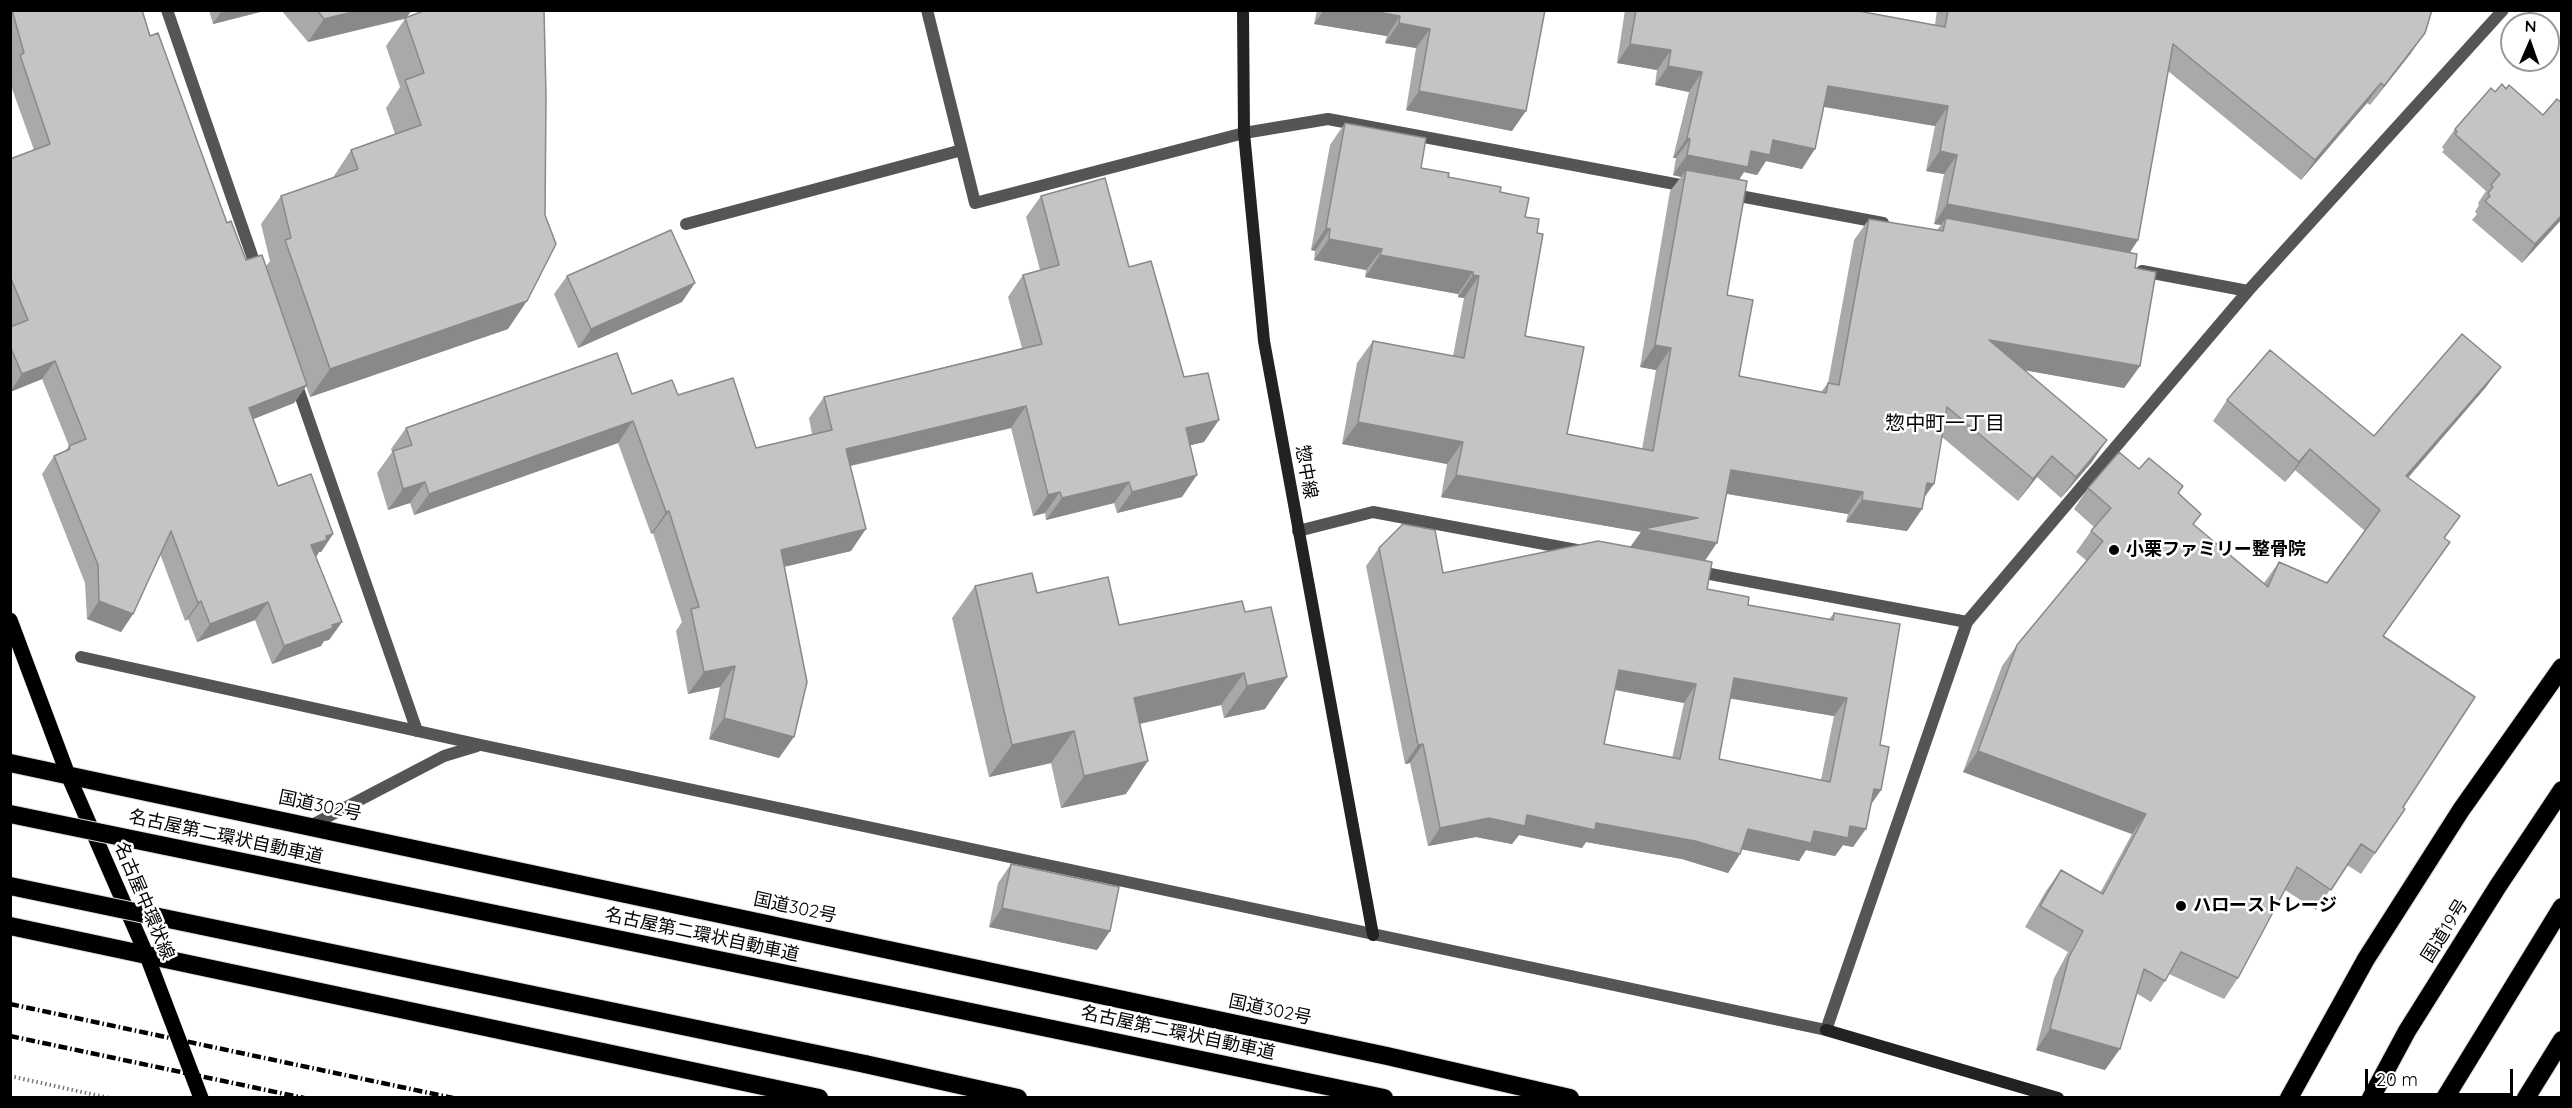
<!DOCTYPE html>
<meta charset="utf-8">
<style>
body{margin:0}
#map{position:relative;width:2572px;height:1108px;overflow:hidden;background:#fff;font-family:Quicksand,sans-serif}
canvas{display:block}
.frame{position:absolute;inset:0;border:12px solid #000;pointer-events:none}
.north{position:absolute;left:2500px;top:12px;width:60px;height:60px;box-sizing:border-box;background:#fff;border:2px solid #999;border-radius:50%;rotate:2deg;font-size:16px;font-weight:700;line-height:24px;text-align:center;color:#000}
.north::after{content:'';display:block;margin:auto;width:21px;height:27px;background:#000;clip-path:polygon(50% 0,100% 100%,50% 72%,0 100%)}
.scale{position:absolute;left:2365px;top:1069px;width:148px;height:27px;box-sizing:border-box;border:3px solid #000;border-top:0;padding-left:8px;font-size:18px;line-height:21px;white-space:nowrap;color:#000;-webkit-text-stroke:4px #fff;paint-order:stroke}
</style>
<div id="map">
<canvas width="2572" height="1108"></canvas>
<div class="frame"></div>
<div class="north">N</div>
<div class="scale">20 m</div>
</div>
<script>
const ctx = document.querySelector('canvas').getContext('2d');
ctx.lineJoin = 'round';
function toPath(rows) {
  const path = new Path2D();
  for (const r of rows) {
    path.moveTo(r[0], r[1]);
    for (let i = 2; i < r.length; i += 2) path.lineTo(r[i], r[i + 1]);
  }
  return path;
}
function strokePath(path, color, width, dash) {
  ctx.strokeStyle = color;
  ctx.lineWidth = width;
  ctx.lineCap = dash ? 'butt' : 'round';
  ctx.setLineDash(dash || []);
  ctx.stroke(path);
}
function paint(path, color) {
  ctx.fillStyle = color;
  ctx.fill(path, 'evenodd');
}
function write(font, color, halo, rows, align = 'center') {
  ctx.font = font + ' Quicksand,"Noto Sans JP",sans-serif';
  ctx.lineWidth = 5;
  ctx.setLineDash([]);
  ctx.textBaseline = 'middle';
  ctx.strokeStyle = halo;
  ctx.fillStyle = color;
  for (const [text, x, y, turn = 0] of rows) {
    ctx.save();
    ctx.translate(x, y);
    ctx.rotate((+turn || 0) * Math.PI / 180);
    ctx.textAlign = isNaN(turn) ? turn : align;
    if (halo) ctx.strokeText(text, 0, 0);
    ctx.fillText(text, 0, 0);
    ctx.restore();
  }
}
const path = toPath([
 [10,1076,109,1098]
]);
const lane = toPath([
 [927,10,975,203,1244,133],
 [686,224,962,150]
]);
const street = toPath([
 [167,10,258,273],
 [1244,133,1328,119,1691,187],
 [1729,194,1883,223],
 [2142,271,2248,291],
 [295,380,417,731],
 [1298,531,1373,512,1582,551],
 [1694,571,1967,622],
 [81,657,481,745,1826,1030,1967,622,2248,291,2503,10],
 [310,826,444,756,477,746]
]);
const secondary = toPath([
 [1243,10,1244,133,1264,341,1373,935],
 [1826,1030,2058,1098]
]);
const primary = toPath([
 [10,620,68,775,147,956,201,1098]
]);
const highway = toPath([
 [10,763,1387,1056,1570,1098],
 [10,926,819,1098],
 [913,1000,1384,1098],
 [865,1064,1018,1098],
 [2289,1098,2366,959,2461,810,2562,667],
 [2371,1098,2407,1031,2498,886,2562,790],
 [2445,1098,2562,907],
 [2526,1098,2562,1040]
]);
const rail = toPath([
 [10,1004,453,1098],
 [10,1036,304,1098]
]);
const highwayBridge = toPath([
 [10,814,913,1000],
 [10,886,865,1064]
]);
const wall = toPath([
 [10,10,142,10,150,36,227,223,246,260,266,266,270,261,261,224,281,196,332,179,351,150,395,134,386,108,400,87,386,46,405,19,308,42,281,10,412,10,407,17,508,329,310,397,306,386,294,403,253,419,278,486,333,534,321,552,319,552,316,557,342,622,329,640,324,641,321,646,272,664,255,620,197,642,188,619,185,621,160,554,133,614,121,632,87,619,85,583,42,474,54,456,65,451,69,446,42,379,10,392,10,159,34,150,10,83],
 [209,10,268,10,213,24],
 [1317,10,1545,10,1512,131,1406,110,1416,48,1385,43,1387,36,1314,24],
 [1625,10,1853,10,1935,25,1937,10,2432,10,2411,53,2370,105,2367,103,2301,180,2168,71,2138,240,2129,253,2135,268,2140,366,2124,388,2025,370,2092,462,2061,498,2037,477,2018,501,1942,437,1925,496,1922,509,1907,531,1846,522,1848,514,1727,494,1704,561,1707,589,1748,605,1829,619,1834,613,1880,745,1881,790,1871,804,1853,847,1843,845,1835,856,1806,850,1799,861,1742,849,1740,854,1728,873,1682,859,1586,842,1582,848,1519,835,1512,844,1476,837,1428,846,1410,763,1405,764,1366,566,1379,548,1443,573,1630,547,1641,532,1441,497,1447,464,1342,444,1357,363,1373,341,1453,356,1464,298,1458,297,1458,294,1365,277,1366,270,1314,260,1315,251,1311,250,1330,145,1345,123,1421,168,1448,177,1500,192,1525,217,1525,336,1567,434,1642,449,1656,370,1640,367,1670,191,1681,177,1673,175,1676,158,1673,158,1689,92,1655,85,1657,70,1617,63],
 [1824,107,1935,126,1926,171,1944,174,1934,224,1941,225,1937,230,1869,219,1854,240,1828,383,1821,392,1739,376,1727,295,1739,180,1744,172,1757,175,1766,161,1802,169],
 [1615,690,1684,703,1672,758,1604,744],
 [1730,698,1834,716,1821,780,1719,759],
 [2506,89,2543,115,2562,103,2562,219,2522,263,2472,220,2477,214,2475,212,2479,205,2478,203,2486,191,2442,152,2444,150,2442,147,2455,129,2495,92],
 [1041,196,1129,267,1184,377,1204,442,1190,445,1182,497,1117,513,1114,503,1046,520,1045,513,1033,516,1011,428,851,466,851,551,784,567,779,758,709,739,720,687,688,694,676,631,682,622,653,533,651,534,618,443,414,515,410,503,388,510,377,473,392,452,391,449,406,428,632,394,678,395,756,448,812,434,809,418,824,397,1022,348,1008,297,1023,275,1040,270,1026,217],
 [567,276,682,302,578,348,554,294],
 [2486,387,2408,478,2444,538,2383,636,2403,807,2405,809,2361,874,2347,865,2316,910,2285,890,2238,978,2224,999,2169,974,2165,981,2151,1002,2136,993,2105,1070,2036,1050,2054,978,2068,952,2025,927,2046,891,2061,870,2100,893,2132,834,1963,772,2002,666,2017,645,2087,561,2076,552,2094,527,2074,509,2088,488,2139,469,2179,493,2194,525,2264,583,2279,562,2327,583,2365,531,2295,470,2285,482,2213,421,2227,400,2374,436],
 [975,586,1037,593,1119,625,1242,601,1265,709,1224,718,1221,705,1140,724,1126,794,1061,808,1051,763,989,777,952,618],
 [1011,864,1110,931,1097,950,989,927,998,883]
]);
const shadedWall = toPath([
 [222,10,268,10,213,24],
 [360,10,412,10,406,18,308,42,324,19],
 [1324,10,1366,10,1400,16,1387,36,1314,24],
 [1399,23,1430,29,1416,48,1385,43],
 [2425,33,2411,53,2370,105,2384,86],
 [1630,44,1671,50,1657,70,1617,63],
 [1668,66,1702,72,1689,92,1655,85],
 [2381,83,2367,103,2301,180,2315,160],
 [1828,86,1948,106,1935,126,1814,105],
 [1419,91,1526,111,1512,131,1406,110],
 [1687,138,1690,139,1676,158,1673,158],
 [1773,140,1815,149,1802,169,1766,161,1757,175,1744,172,1734,187,1686,170,1681,177,1673,175,1687,155,1751,151],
 [1940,151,1957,155,1944,174,1926,171],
 [1947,204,2138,240,2125,260,1946,218,1941,225,1934,224],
 [2562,215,2562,219,2522,263,2535,244],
 [1326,228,1330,229,1315,251,1311,250],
 [1329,239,1382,249,1366,270,1314,260],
 [1380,255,1473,272,1458,294,1365,277],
 [1473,275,1479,276,1464,298,1458,297],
 [695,283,682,302,578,348,591,329],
 [527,301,508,329,310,397,330,369],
 [1989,340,2140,366,2124,388,1973,361],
 [1655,345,1671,348,1656,370,1640,367],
 [55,361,42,379,10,392,22,374],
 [2501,367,2486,387,2391,497,2406,476],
 [307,385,294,403,236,426,249,408],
 [1026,406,1011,428,831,470,846,449],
 [1219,420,1204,442,1171,450,1186,428],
 [633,421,618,443,414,515,429,494],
 [1358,422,1463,442,1447,464,1342,444],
 [2107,440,2092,462,2061,498,2076,477],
 [2310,449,2295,470,2285,482,2299,462],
 [2052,456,2037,477,2018,501,2033,479],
 [1731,470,1863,492,1848,514,1716,492],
 [1197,475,1182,497,1117,513,1132,492],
 [1456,475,1698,518,1717,543,1702,565,1628,551,1641,532,1441,497],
 [425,482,410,503,388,510,403,489],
 [1129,482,1114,503,1046,520,1062,498],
 [1927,483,1934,484,1918,506],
 [1060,492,1045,513,1033,516,1048,495],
 [1862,500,1922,509,1907,531,1846,522],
 [669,511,653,533,651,534,666,512],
 [866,529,851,551,766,571,781,550],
 [333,534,321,552,319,552,315,558,311,545,326,536],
 [99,601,133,614,121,632,87,619],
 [201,601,188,619,185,621,198,603],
 [268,602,255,620,197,642,210,624],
 [342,622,329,640,324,641,321,646,272,664,284,646,332,625],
 [735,666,720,687,688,694,704,672],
 [1619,670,1696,684,1684,703,1606,688],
 [1244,673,1221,705,1112,730,1134,698],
 [1287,677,1265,709,1224,718,1247,686],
 [1734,678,1847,698,1834,716,1721,697],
 [724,718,794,737,779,758,709,739],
 [1074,731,1051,763,989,777,1012,745],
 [1423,744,1410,763,1405,764,1418,745],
 [1978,751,2146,814,2132,834,1963,772],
 [1148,761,1126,794,1061,808,1084,776],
 [1874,789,1881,790,1868,809],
 [1527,815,1596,823,1695,841,1740,854,1728,873,1682,859,1586,842,1582,848,1519,835,1512,844,1476,837,1428,846,1440,828,1489,818],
 [1850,826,1866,829,1853,847,1843,845,1835,856,1806,850,1799,861,1735,848,1748,829],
 [1002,908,1110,931,1097,950,989,927],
 [2050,1029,2120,1049,2105,1070,2036,1050]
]);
const building = toPath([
 [12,10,142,10,150,36,158,33,227,223,231,221,246,260,262,255,307,385,249,408,278,486,311,474,333,534,326,536,327,540,311,545,342,622,332,625,333,628,284,646,268,602,210,624,201,601,198,603,171,531,133,614,99,601,98,565,54,456,70,449,69,446,86,439,55,361,22,374,10,346,10,327,28,320,10,276,10,159,50,144,20,55,24,53,12,10],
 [317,10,360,10,324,19,317,10],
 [426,10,544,10,546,96,545,215,556,244,527,301,330,369,285,240,291,238,281,196,358,169,351,150,421,125,405,80,424,73,405,18,426,10],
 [1366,10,1545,10,1526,111,1419,91,1430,29,1399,23,1400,16,1366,10],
 [1636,10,1853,10,1945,27,1948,10,2432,10,2425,33,2384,86,2381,83,2315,160,2173,44,2138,240,1947,204,1957,155,1940,151,1948,106,1828,86,1815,149,1773,140,1770,155,1751,151,1748,167,1687,155,1690,139,1687,138,1702,72,1668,66,1671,50,1630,44,1636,10],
 [2502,84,2506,89,2509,85,2543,115,2557,99,2562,103,2562,215,2535,244,2485,201,2490,196,2488,193,2493,187,2491,185,2500,174,2455,134,2457,132,2455,129,2491,88,2495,92,2502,84],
 [1345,123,1426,138,1421,168,1449,173,1448,177,1501,187,1500,192,1529,198,1525,217,1539,219,1537,233,1543,234,1525,336,1584,347,1567,434,1653,451,1671,348,1655,345,1686,170,1747,181,1727,295,1753,300,1739,376,1826,393,1828,383,1839,385,1869,219,1943,231,1946,218,2137,254,2135,268,2156,272,2140,366,1989,340,2107,440,2076,477,2052,456,2033,479,1947,407,1934,484,1927,483,1922,509,1862,500,1863,492,1731,470,1717,543,1643,529,1698,518,1456,475,1463,442,1358,422,1373,341,1464,358,1479,276,1473,275,1473,272,1380,255,1382,249,1329,239,1330,229,1326,228,1345,123],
 [1105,178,1129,267,1151,261,1184,377,1208,373,1219,420,1186,428,1197,475,1132,492,1129,482,1062,498,1060,492,1048,495,1026,406,846,449,866,529,781,550,807,682,794,737,724,718,735,666,704,672,691,609,699,607,669,511,666,512,633,421,429,494,425,482,403,489,393,451,412,445,406,428,617,353,632,394,672,380,678,395,733,378,756,448,832,430,824,397,1042,344,1023,275,1059,265,1041,196,1105,178],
 [671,230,695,283,591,329,567,276,671,230],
 [2462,334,2501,367,2406,476,2460,516,2444,538,2450,542,2383,636,2475,697,2403,807,2405,809,2375,853,2361,844,2331,890,2297,867,2238,978,2181,952,2165,981,2144,969,2120,1049,2050,1029,2069,957,2083,931,2040,906,2061,870,2103,894,2146,814,1978,751,2017,645,2103,541,2091,531,2111,508,2088,488,2119,452,2139,469,2149,458,2183,486,2178,493,2201,514,2193,524,2268,587,2279,562,2327,583,2380,510,2310,449,2299,462,2227,400,2270,350,2374,436,2462,334],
 [1403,524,1435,530,1443,573,1598,541,1712,562,1707,589,1749,597,1748,605,1833,620,1834,613,1900,624,1880,745,1889,747,1881,790,1874,789,1866,829,1850,826,1848,838,1814,831,1811,843,1748,829,1740,854,1695,841,1596,823,1595,830,1527,815,1525,826,1489,818,1440,828,1423,744,1418,745,1379,548,1403,524],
 [1619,670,1696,684,1680,759,1604,744,1619,670],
 [1734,678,1847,698,1830,782,1719,759,1734,678],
 [1032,573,1037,593,1108,577,1119,625,1242,601,1245,612,1271,607,1287,677,1247,686,1244,673,1134,698,1148,761,1084,776,1074,731,1012,745,975,586,1032,573],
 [1011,864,1119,887,1110,931,1002,908,1011,864]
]);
const markers = [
 [2114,550,6,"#000"],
 [2181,906,6,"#000"]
];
const streetNames = [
 ["惣中線",1306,472,80],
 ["国道302号",320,806,12],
 ["名古屋第二環状自動車道",226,837,12],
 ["名古屋中環状線",144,901,67],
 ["国道302号",795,908,12],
 ["国道19号",2445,931,-58],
 ["名古屋第二環状自動車道",702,935,12],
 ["国道302号",1270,1010,12],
 ["名古屋第二環状自動車道",1178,1033,12]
];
const poiNames = [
 ["小栗ファミリー整骨院",2126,550],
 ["ハローストレージ",2193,906]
];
const neighbourhoodNames = [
 ["惣中町一丁目",1945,424]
];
strokePath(primary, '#dbdbdb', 16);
strokePath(highway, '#dbdbdb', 20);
strokePath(path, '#777', 4, [1.5, 3]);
strokePath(lane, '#555', 12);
strokePath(street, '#555', 12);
strokePath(secondary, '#222', 12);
strokePath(primary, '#000', 15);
strokePath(highway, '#000', 18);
strokePath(rail, '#000', 4.5, [9, 3, 1.5, 3]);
strokePath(highwayBridge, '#dbdbdb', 20, []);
strokePath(highwayBridge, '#000', 18);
paint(wall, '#a9a9a9');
paint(shadedWall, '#898989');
paint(building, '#c4c4c4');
strokePath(building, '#898989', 1.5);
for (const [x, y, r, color] of markers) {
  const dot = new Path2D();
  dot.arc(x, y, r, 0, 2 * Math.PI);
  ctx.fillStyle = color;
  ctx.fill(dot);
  strokePath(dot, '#fff', 2);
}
write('18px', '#000', '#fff', streetNames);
write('bold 18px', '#000', '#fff', poiNames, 'left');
write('20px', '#000', '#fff', neighbourhoodNames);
</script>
